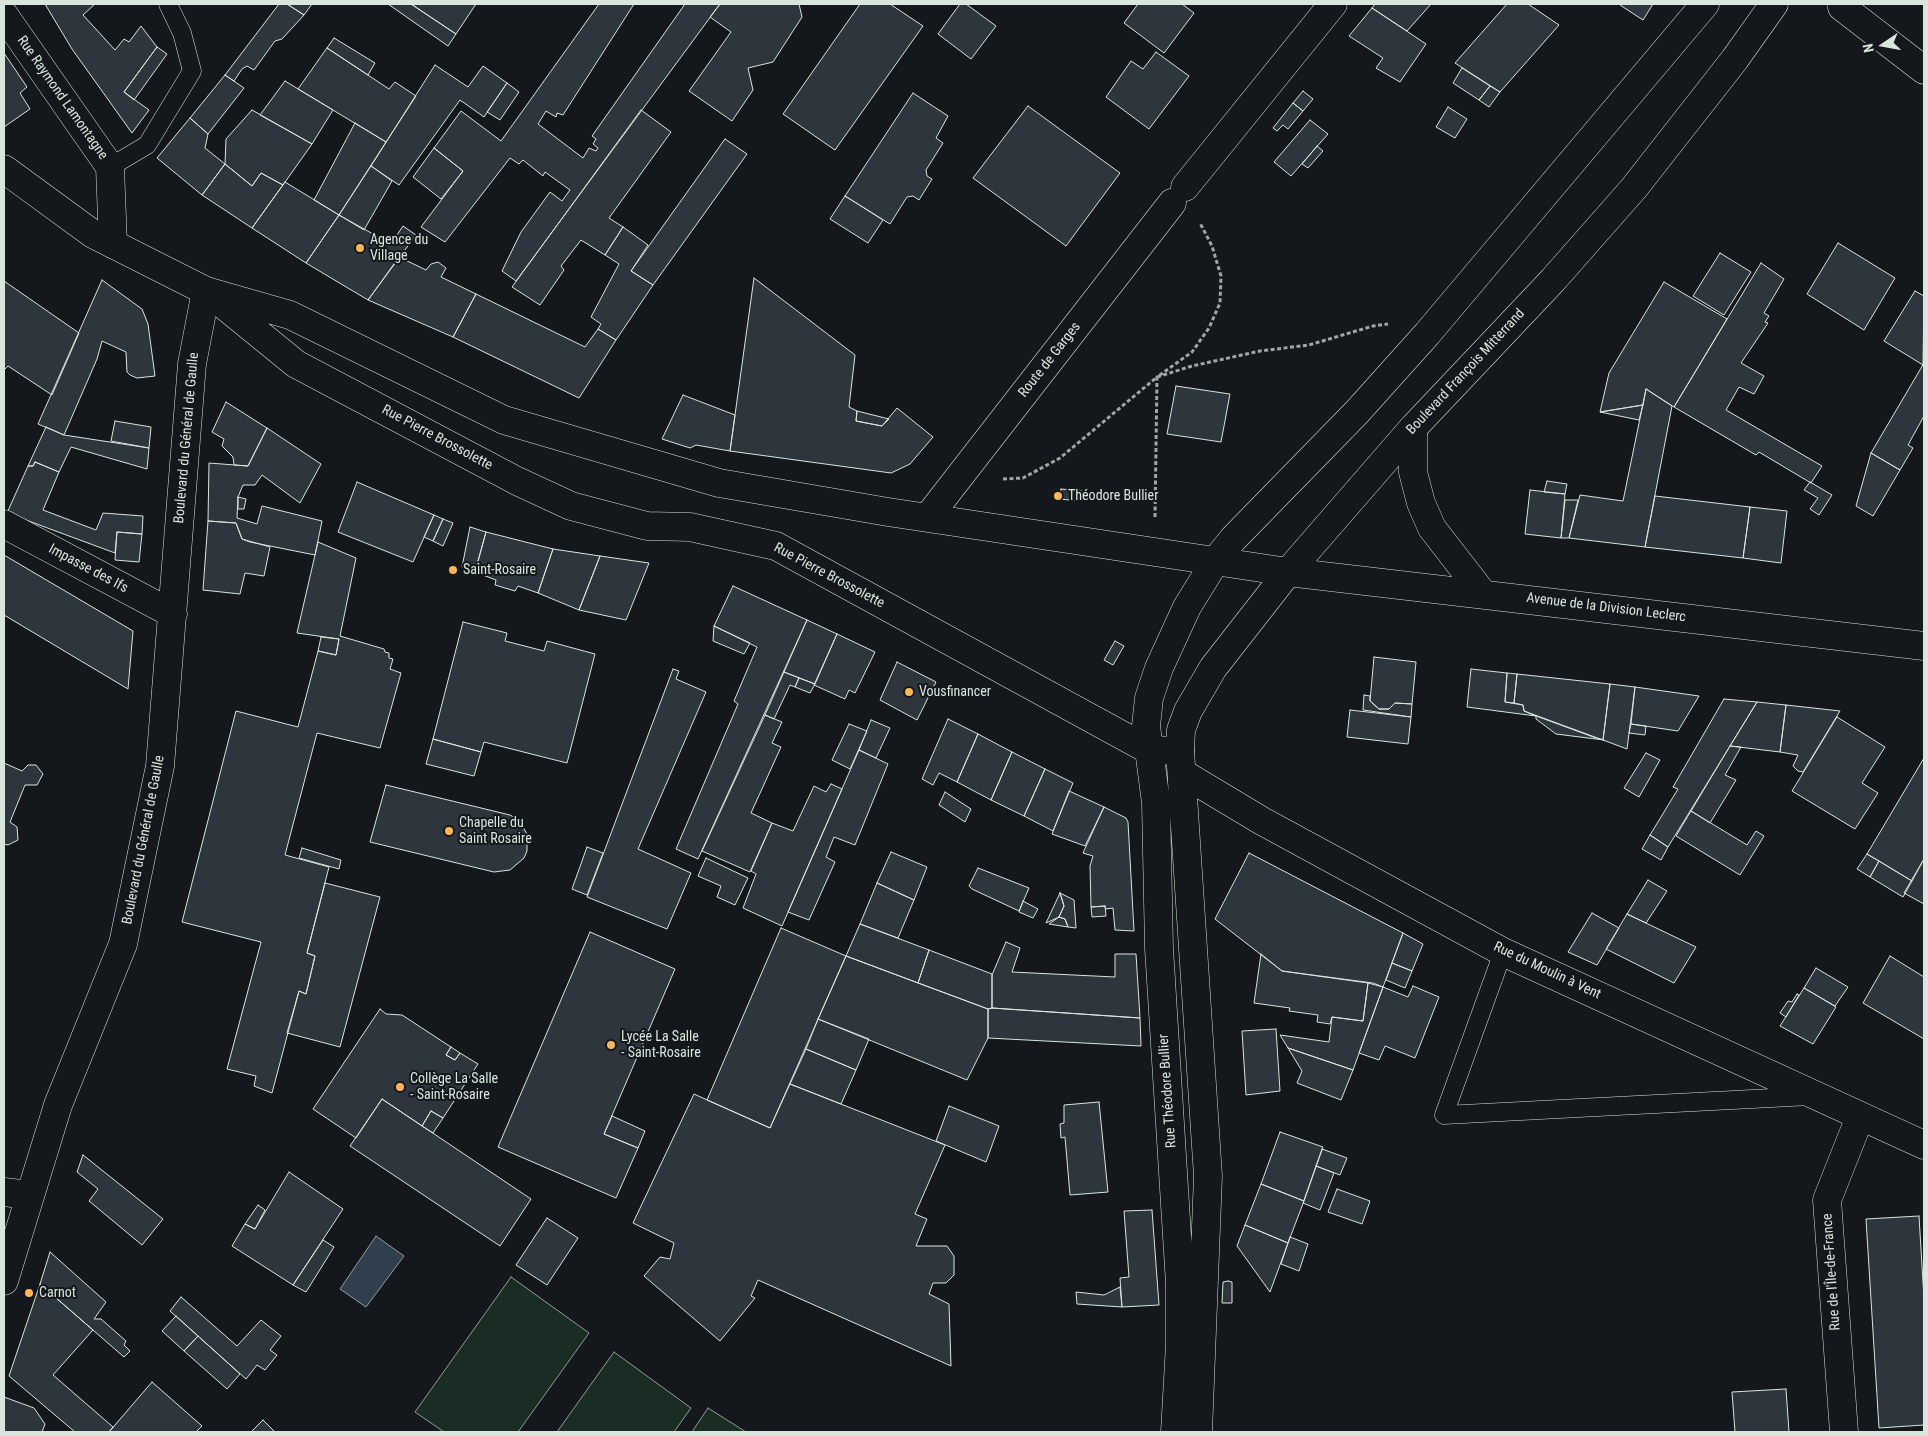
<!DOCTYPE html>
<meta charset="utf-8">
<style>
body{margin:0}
#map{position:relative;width:1928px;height:1436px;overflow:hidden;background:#14181c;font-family:"Roboto Condensed",sans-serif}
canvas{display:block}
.frame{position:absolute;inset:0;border:5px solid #d8e6dc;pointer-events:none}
.north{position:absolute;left:1858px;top:20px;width:50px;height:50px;-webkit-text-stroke:4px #14181c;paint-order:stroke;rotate:258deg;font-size:14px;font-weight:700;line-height:20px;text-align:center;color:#d8e6dc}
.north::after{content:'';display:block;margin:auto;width:18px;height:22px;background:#d8e6dc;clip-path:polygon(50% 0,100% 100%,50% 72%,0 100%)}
</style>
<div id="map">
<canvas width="1928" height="1436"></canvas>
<div class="frame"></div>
<div class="north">N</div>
</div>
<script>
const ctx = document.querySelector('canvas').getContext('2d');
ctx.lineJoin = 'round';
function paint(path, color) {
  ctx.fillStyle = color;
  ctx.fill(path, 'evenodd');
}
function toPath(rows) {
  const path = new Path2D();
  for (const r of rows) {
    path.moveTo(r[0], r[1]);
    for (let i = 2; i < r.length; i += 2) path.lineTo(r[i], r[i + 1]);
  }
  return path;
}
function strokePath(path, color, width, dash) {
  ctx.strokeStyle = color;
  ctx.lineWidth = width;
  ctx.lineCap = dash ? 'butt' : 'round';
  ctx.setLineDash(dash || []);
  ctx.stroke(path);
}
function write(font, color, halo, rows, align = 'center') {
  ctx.font = font + ' "Roboto Condensed",sans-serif';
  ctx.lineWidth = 4;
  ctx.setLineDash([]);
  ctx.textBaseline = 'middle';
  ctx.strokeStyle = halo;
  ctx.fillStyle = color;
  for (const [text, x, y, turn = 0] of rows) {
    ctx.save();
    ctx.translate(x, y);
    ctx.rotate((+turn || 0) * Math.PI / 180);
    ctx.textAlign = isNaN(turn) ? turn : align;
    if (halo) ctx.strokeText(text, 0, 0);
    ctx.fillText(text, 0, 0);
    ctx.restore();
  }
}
const green = toPath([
 [511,1277,589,1333,518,1432,444,1432,415,1412,511,1277],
 [614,1352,691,1408,674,1432,557,1432,614,1352],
 [708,1408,746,1432,692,1432,708,1408]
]);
const water = toPath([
 [376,1236,404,1256,366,1307,340,1289,376,1236]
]);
const building = toPath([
 [45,4,95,4,83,15,115,50,124,39,129,42,141,26,157,47,124,92,149,110,132,133,72,49,45,4],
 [279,4,287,4,304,15,282,39,275,41,254,70,247,66,242,69,234,81,225,75,279,4],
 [287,4,312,4,304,15,287,4],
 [388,4,411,4,456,34,448,46,388,4],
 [411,4,476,4,456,34,411,4],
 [599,4,634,4,563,115,557,113,556,117,546,111,538,124,583,158,589,148,596,151,598,148,593,144,596,139,592,136,685,4,720,4,516,281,502,271,521,232,550,192,562,201,570,190,545,172,543,176,523,160,519,164,510,158,445,242,421,227,463,171,434,148,461,111,501,141,599,4],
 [720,4,799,4,802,17,773,62,748,68,753,90,732,121,689,91,731,32,710,17,720,4],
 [860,4,890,4,923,26,835,150,783,114,860,4],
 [960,4,966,4,996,26,971,59,938,34,960,4],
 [1138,4,1182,4,1194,13,1164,53,1124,23,1138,4],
 [1375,4,1431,4,1407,31,1372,8,1375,4],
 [1507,4,1528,4,1559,25,1500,92,1455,63,1507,4],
 [1621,4,1653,4,1643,20,1620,5,1621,4],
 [1372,8,1426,44,1400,82,1376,68,1383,58,1349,36,1372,8],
 [334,38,375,63,368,75,327,48,334,38],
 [157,47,167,54,134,100,124,92,157,47],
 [327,48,389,89,395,82,416,96,386,142,298,89,327,48],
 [1156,52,1189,76,1149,129,1106,97,1131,61,1143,69,1156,52],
 [4,53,27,87,20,93,30,109,4,127,4,53],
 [435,65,468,87,483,66,507,83,484,117,460,100,399,185,371,166,435,65],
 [1462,68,1490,86,1479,100,1453,83,1462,68],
 [225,75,244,88,208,134,190,118,225,75],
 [285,81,333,110,312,144,260,115,285,81],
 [507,83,519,92,500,120,487,112,507,83],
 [1490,86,1500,92,1489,107,1479,100,1490,86],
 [1303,91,1313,99,1303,111,1293,103,1303,91],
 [913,93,948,116,936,138,943,143,926,170,927,176,932,179,919,200,913,196,907,197,890,224,845,196,913,93],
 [1293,103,1303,111,1288,129,1283,125,1277,131,1273,128,1293,103],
 [1028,106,1120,173,1066,246,973,178,1028,106],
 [1448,107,1467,119,1455,138,1436,127,1448,107],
 [252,110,312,144,283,185,261,173,252,186,225,164,226,139,252,110],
 [641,110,671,132,609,218,623,227,605,255,581,240,561,266,564,270,540,305,512,287,641,110],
 [190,118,208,134,205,148,225,164,202,195,157,158,190,118],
 [1310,120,1328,134,1291,176,1274,162,1310,120],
 [355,123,386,142,339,215,314,200,355,123],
 [725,139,747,154,653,285,631,271,725,139],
 [1317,146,1323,151,1308,168,1302,164,1317,146],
 [434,148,463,171,441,199,413,177,434,148],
 [225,164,252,186,261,173,283,185,252,228,202,195,225,164],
 [371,166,392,181,364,230,339,215,371,166],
 [285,182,339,215,306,263,252,228,285,182],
 [845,196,883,220,868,243,830,219,845,196],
 [339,215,391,244,403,226,416,235,368,300,306,263,339,215],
 [623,227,648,245,631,271,653,285,616,340,598,329,601,324,591,317,619,264,605,255,623,227],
 [1838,243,1895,278,1864,330,1807,294,1838,243],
 [1720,253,1751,272,1724,315,1693,296,1720,253],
 [399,257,426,270,431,264,438,262,446,268,441,277,476,294,453,337,368,300,399,257],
 [1761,263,1784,279,1764,313,1769,316,1765,322,1768,323,1741,363,1764,376,1754,394,1739,387,1726,410,1822,466,1811,483,1759,452,1756,455,1674,407,1761,263],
 [754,278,855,355,849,407,857,411,856,421,882,426,897,408,933,437,910,464,891,473,730,451,754,278],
 [102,280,142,309,148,324,155,376,137,378,130,375,127,372,126,352,102,341,97,359,64,435,38,424,102,280],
 [4,281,79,333,52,395,8,366,4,370,4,281],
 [1664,282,1727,319,1674,407,1646,389,1643,405,1600,412,1609,373,1664,282],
 [1915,291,1924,296,1923,365,1884,341,1915,291],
 [476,294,585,347,598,329,616,340,579,398,453,337,476,294],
 [1924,363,1924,416,1908,445,1913,448,1900,470,1871,453,1924,363],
 [1176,386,1230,394,1221,442,1167,434,1176,386],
 [1646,389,1672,406,1645,547,1569,538,1580,495,1623,501,1646,389],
 [683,395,735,415,730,451,696,445,690,448,662,439,683,395],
 [226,402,267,428,248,466,234,465,233,457,222,446,224,439,212,432,226,402],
 [1643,405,1639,420,1600,412,1643,405],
 [857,411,889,419,882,426,856,421,857,411],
 [115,421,151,427,149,448,111,441,115,421],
 [46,427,64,435,149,448,147,469,71,447,59,472,35,462,33,466,28,466,46,427],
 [267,428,321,464,300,503,262,475,255,485,243,485,238,497,237,518,257,524,262,506,322,521,315,555,250,542,242,539,236,523,208,521,209,463,248,466,267,428],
 [1871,453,1900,470,1873,516,1856,506,1871,453],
 [35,462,59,472,43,510,96,530,103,513,143,516,142,534,117,532,115,553,7,513,28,466,33,466,35,462],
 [1547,481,1567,484,1565,494,1544,492,1547,481],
 [357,482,434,515,413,562,338,532,357,482],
 [1810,482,1832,495,1819,515,1810,509,1818,498,1804,490,1810,482],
 [1061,489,1082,491,1081,501,1059,499,1061,489],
 [1530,490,1565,494,1561,538,1525,534,1530,490],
 [1655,496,1750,507,1743,558,1645,547,1655,496],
 [238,497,246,499,244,509,238,509,238,497],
 [1565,500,1578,500,1569,538,1561,538,1565,500],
 [1750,507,1787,511,1781,563,1743,558,1750,507],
 [434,515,443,519,433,541,424,537,434,515],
 [443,519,453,523,443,546,433,541,443,519],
 [208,521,236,523,242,539,270,547,264,576,245,573,240,594,203,590,208,521],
 [470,527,486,532,475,572,462,567,470,527],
 [117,532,142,534,139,562,115,560,117,532],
 [486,532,553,549,538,593,518,586,515,591,495,585,496,580,475,572,486,532],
 [318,542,356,558,340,636,384,649,385,652,389,653,389,658,393,659,390,669,401,673,380,748,317,733,285,855,329,867,307,953,315,956,306,994,299,991,272,1093,254,1086,256,1076,227,1069,261,942,182,922,236,711,298,727,318,651,336,655,339,639,297,633,318,542],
 [553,549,600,556,579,610,538,593,553,549],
 [4,555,133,631,128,689,4,615,4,555],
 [600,556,649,563,626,620,579,610,600,556],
 [733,586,807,620,698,859,676,849,738,704,734,701,757,647,714,626,733,586],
 [807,620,837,634,815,684,784,672,807,620],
 [463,622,507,633,505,641,544,651,547,641,595,654,567,763,484,742,481,752,433,739,463,622],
 [714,626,750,643,744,654,713,641,714,626],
 [837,634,875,652,855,693,849,690,845,699,814,685,837,634],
 [321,637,339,639,336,655,318,651,321,637],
 [1115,641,1124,646,1113,665,1104,660,1115,641],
 [1374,657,1416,662,1412,704,1395,703,1389,709,1379,709,1370,701,1374,657],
 [897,662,936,682,917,720,880,700,897,662],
 [673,669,679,671,676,679,706,692,638,849,691,873,667,929,587,897,673,669],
 [1471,669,1507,673,1505,702,1523,705,1524,711,1536,716,1467,707,1471,669],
 [784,672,799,678,795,687,790,685,774,719,765,715,784,672],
 [1507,673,1517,674,1514,703,1505,702,1507,673],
 [1517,674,1610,684,1603,740,1524,711,1523,705,1514,703,1517,674],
 [799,678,815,684,810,693,795,687,799,678],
 [1610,684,1635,687,1627,749,1603,740,1610,684],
 [1635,687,1699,696,1678,731,1631,724,1635,687],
 [1364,695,1370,696,1370,701,1379,709,1389,709,1395,703,1412,704,1411,717,1363,710,1364,695],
 [1724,699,1757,702,1668,847,1650,835,1678,789,1673,787,1724,699],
 [1757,702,1786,705,1780,752,1730,746,1757,702],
 [1786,705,1840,711,1803,772,1798,771,1793,766,1798,755,1780,752,1786,705],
 [1350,710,1411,717,1408,744,1347,737,1350,710],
 [765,715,782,722,772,743,781,747,751,813,772,823,750,872,702,851,765,715],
 [1536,716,1596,738,1604,740,1556,734,1536,719,1536,716],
 [1837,717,1885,747,1862,783,1878,793,1855,829,1792,791,1837,717],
 [948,719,978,734,957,782,939,773,933,785,922,779,948,719],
 [871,720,890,728,876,758,859,750,871,720],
 [849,724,867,731,850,769,832,760,849,724],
 [1631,724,1646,726,1645,735,1629,733,1631,724],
 [978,734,1012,752,991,800,957,782,978,734],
 [433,739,481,752,474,776,426,764,433,739],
 [1730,746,1741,747,1725,775,1736,780,1710,823,1691,811,1730,746],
 [859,750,888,764,855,845,834,837,826,857,835,862,809,920,788,912,859,750],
 [1012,752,1045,769,1024,816,991,800,1012,752],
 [1646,753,1660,760,1639,797,1624,788,1646,753],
 [1924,758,1924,859,1912,881,1867,854,1924,758],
 [4,763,22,771,28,765,36,765,43,774,37,785,25,785,10,822,17,827,18,840,8,845,4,844,4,763],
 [1045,769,1073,783,1053,831,1024,816,1045,769],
 [831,784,842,789,782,926,743,908,756,874,751,871,772,823,793,831,814,786,826,792,831,784],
 [386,785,510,815,519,820,527,834,527,851,524,858,510,870,494,872,370,842,386,785],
 [1069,791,1104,807,1085,846,1052,834,1069,791],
 [945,792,971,809,965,822,939,805,945,792],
 [1104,807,1126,818,1128,822,1134,931,1115,930,1113,908,1106,909,1105,906,1091,907,1090,866,1093,856,1083,853,1104,807],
 [1691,811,1747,845,1756,831,1764,836,1740,875,1676,836,1691,811],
 [1650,835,1668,847,1661,860,1642,849,1650,835],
 [587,847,603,853,587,895,572,889,587,847],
 [302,848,341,860,339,869,299,858,302,848],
 [891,852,927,867,914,900,877,883,891,852],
 [1249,853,1403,933,1383,987,1373,983,1282,971,1215,919,1249,853],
 [1867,854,1879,861,1870,877,1857,869,1867,854],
 [706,858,748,878,735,905,717,897,721,886,698,876,706,858],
 [1924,859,1924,904,1904,893,1924,859],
 [1879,861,1912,881,1903,897,1870,877,1879,861],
 [978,868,1029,888,1019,911,972,889,969,886,978,868],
 [1648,880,1667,891,1646,923,1627,914,1648,880],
 [325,883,380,897,340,1047,287,1033,299,991,306,994,315,956,307,953,325,883],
 [877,883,914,900,898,938,860,924,877,883],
 [1060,893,1064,906,1059,917,1046,923,1060,893],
 [1060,893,1074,900,1076,928,1068,927,1065,919,1059,917,1064,906,1060,893],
 [1023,901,1038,909,1033,918,1019,912,1023,901],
 [1105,906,1106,916,1092,917,1091,907,1105,906],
 [1592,913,1619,928,1597,965,1568,952,1592,913],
 [1627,914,1696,947,1674,983,1606,949,1627,914],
 [1059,917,1065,919,1068,927,1049,924,1059,917],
 [860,924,929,950,918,983,846,956,860,924],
 [781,928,846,956,770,1128,707,1100,781,928],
 [590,932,675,969,604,1134,638,1148,616,1198,498,1147,590,932],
 [1403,933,1423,944,1412,971,1392,963,1403,933],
 [1006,942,1020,948,1012,972,1115,977,1115,954,1136,954,1140,1018,992,1008,992,975,1006,942],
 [929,950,992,974,992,1008,988,1009,918,983,929,950],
 [1261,954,1282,971,1368,983,1363,1021,1332,1017,1330,1024,1317,1022,1318,1015,1289,1011,1290,1008,1254,1003,1261,954],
 [846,956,988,1009,988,1038,967,1080,818,1019,846,956],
 [1890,956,1924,977,1924,1039,1863,1003,1890,956],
 [1392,963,1412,971,1405,988,1386,980,1392,963],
 [1816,968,1848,987,1835,1006,1804,988,1816,968],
 [1368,983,1383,987,1353,1070,1288,1048,1280,1035,1329,1042,1332,1017,1363,1021,1368,983],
 [1413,986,1439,997,1415,1058,1385,1046,1379,1060,1359,1053,1383,987,1408,997,1413,986],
 [1804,988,1836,1007,1813,1044,1780,1026,1804,988],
 [1797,994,1799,995,1786,1017,1780,1013,1788,1001,1792,1002,1797,994],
 [992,1008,1140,1018,1141,1046,988,1038,988,1009,992,1008],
 [380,1009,386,1014,402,1015,451,1047,446,1055,455,1060,460,1053,478,1064,443,1118,431,1111,422,1126,382,1099,356,1138,313,1109,380,1009],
 [818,1019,869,1039,856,1070,806,1049,818,1019],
 [1276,1029,1280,1091,1246,1095,1242,1031,1276,1029],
 [451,1047,460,1053,455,1060,446,1055,451,1047],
 [1288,1048,1353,1070,1341,1100,1297,1083,1302,1071,1288,1048],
 [806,1049,856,1070,841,1104,790,1084,806,1049],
 [790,1084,945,1145,915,1214,927,1219,916,1246,947,1246,954,1256,954,1275,946,1283,933,1283,929,1294,949,1304,951,1366,758,1280,751,1296,755,1298,720,1341,644,1276,660,1257,670,1259,674,1243,633,1223,694,1094,770,1128,790,1084],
 [382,1099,531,1199,500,1246,350,1146,382,1099],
 [1099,1102,1108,1192,1070,1195,1065,1137,1061,1138,1060,1124,1064,1123,1064,1105,1099,1102],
 [949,1106,999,1126,986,1162,936,1141,949,1106],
 [431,1111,443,1118,433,1133,422,1126,431,1111],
 [612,1116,645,1131,638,1148,604,1134,612,1116],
 [1280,1132,1323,1147,1304,1201,1261,1184,1280,1132],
 [1322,1149,1347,1158,1340,1175,1316,1166,1322,1149],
 [83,1155,163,1219,142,1245,89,1201,98,1189,77,1172,83,1155],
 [1316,1166,1334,1173,1320,1210,1303,1203,1316,1166],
 [289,1172,343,1209,293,1285,232,1246,245,1224,255,1229,289,1172],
 [1261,1184,1304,1201,1288,1243,1245,1225,1261,1184],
 [1337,1189,1370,1201,1362,1224,1328,1212,1337,1189],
 [258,1205,265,1210,255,1229,245,1224,258,1205],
 [1152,1210,1159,1305,1122,1307,1120,1278,1129,1277,1124,1211,1152,1210],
 [1919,1216,1924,1299,1924,1425,1879,1428,1866,1219,1919,1216],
 [547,1218,578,1238,547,1285,516,1265,547,1218],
 [1245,1225,1288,1243,1270,1292,1237,1246,1245,1225],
 [1290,1237,1308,1244,1299,1271,1281,1264,1290,1237],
 [323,1240,334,1247,306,1292,293,1285,323,1240],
 [50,1252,106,1302,94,1319,101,1319,126,1341,124,1345,130,1351,124,1357,40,1284,50,1252],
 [1228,1281,1232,1282,1232,1303,1222,1303,1223,1282,1228,1281],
 [40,1284,93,1330,53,1375,113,1427,109,1432,75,1432,9,1376,40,1284],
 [1120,1287,1122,1307,1077,1304,1076,1292,1104,1295,1120,1287],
 [181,1297,237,1346,261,1320,281,1336,270,1350,277,1355,265,1370,257,1365,246,1379,170,1311,181,1297],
 [176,1316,198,1336,184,1351,162,1331,176,1316],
 [198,1336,240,1374,227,1389,184,1351,198,1336],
 [152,1382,202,1426,196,1432,109,1432,152,1382],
 [1786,1389,1789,1432,1735,1432,1732,1392,1786,1389],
 [4,1397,34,1408,45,1424,42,1432,4,1432,4,1397],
 [263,1420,274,1431,273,1432,251,1432,263,1420]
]);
const path = toPath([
 [1003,479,1023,478,1060,458,1157,377,1192,366,1260,351,1309,345,1373,326,1388,324],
 [1155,517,1157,377,1192,352,1209,328,1220,303,1221,276,1212,246,1200,223]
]);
const lane = toPath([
 [110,167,147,145,192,71,182,33,168,4],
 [1503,952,1444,1115,1810,1096]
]);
const street = toPath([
 [1842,7,1924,70],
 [4,15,110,167,113,244],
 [1185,187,1333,4],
 [928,517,1172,203],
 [4,524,173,614],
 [1182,773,1262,821,1503,952,1924,1145],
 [4,1192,29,1195],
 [4,1281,58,1105,123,944,160,766,192,364,206,291],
 [1844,1432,1827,1200,1860,1117]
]);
const secondary = toPath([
 [4,169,93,234,206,291,290,315,504,420,719,483,888,512,1288,572,1924,646],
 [215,298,296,364,517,481,571,506,647,526,690,527,776,546,1149,750,1180,751],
 [1413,428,1413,472,1421,503,1432,528,1483,594]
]);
const primary = toPath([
 [1175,1432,1180,1344,1180,1284,1159,948,1156,803,1146,726,1149,698,1159,668,1187,607,1216,560,1233,539,1357,412,1427,334,1705,4],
 [1198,1432,1208,1176,1180,751,1181,730,1188,711,1213,668,1288,572,1413,428,1553,280,1634,188,1735,59,1774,4]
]);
const markers = [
 [360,248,5,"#ffb74d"],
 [1058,496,5,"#ffb74d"],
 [453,570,5,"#ffb74d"],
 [909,692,5,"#ffb74d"],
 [449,831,5,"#ffb74d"],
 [611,1045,5,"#ffb74d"],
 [400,1087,5,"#ffb74d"],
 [29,1293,5,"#ffb74d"]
];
const streetNames = [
 ["Rue Raymond Lamontagne",62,98,55],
 ["Route de Garges",1050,360,-52],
 ["Boulevard François Mitterrand",1466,372,-47],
 ["Boulevard du Général de Gaulle",187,438,-85],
 ["Rue Pierre Brossolette",437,438,28],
 ["Impasse des Ifs",88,569,28],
 ["Rue Pierre Brossolette",829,576,28],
 ["Avenue de la Division Leclerc",1606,608,7],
 ["Boulevard du Général de Gaulle",144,840,-79],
 ["Rue du Moulin à Vent",1547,971,25],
 ["Rue Théodore Bullier",1168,1091,-94],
 ["Rue de l'Île-de-France",1832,1272,-94]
];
const poiNames = [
 ["Agence du",370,240],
 ["Village",370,256],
 ["Théodore Bullier",1068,496],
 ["Saint-Rosaire",463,570],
 ["Vousfinancer",919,692],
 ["Chapelle du",459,823],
 ["Saint Rosaire",459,839],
 ["Lycée La Salle",621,1037],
 ["- Saint-Rosaire",621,1053],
 ["Collège La Salle",410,1079],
 ["- Saint-Rosaire",410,1095],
 ["Carnot",39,1293]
];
paint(green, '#1a2d24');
strokePath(green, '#939e99', 1);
paint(water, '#2f3f4d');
strokePath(water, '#939e99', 1);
paint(building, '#2c363c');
strokePath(building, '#d8e6dc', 1);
strokePath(lane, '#d8e6dc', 19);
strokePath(street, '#d8e6dc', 29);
strokePath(secondary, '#d8e6dc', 29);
strokePath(primary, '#d8e6dc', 29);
strokePath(path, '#9da8a2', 3, [4, 2.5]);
strokePath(lane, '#14181c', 18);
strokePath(street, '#14181c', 28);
strokePath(secondary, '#14181c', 28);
strokePath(primary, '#14181c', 28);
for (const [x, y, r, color] of markers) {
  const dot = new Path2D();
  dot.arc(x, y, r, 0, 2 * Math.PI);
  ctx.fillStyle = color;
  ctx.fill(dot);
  strokePath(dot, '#14181c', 2);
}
write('14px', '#d8e6dc', '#14181c', streetNames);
write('14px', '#d8e6dc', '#14181c', poiNames, 'left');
</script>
